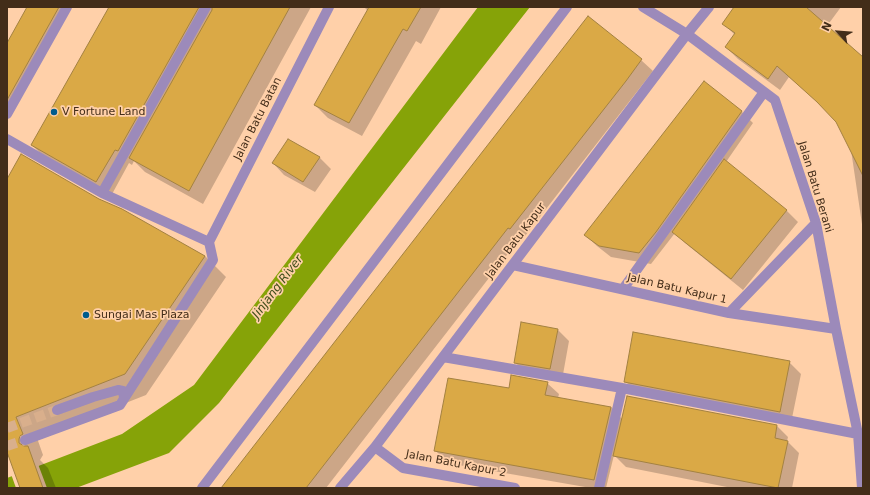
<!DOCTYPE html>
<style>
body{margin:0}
#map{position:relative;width:870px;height:495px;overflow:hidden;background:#ffd0a9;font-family:"DejaVu Sans",sans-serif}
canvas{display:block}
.frame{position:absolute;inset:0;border:8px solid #432d19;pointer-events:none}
.north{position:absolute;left:818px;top:12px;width:40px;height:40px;-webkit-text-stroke:3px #ffd0a9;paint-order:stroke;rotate:296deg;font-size:11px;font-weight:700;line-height:16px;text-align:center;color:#432d19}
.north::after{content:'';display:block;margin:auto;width:14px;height:18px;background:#432d19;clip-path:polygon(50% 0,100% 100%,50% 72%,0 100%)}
</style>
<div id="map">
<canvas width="870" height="495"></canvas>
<div class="frame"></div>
<div class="north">N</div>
</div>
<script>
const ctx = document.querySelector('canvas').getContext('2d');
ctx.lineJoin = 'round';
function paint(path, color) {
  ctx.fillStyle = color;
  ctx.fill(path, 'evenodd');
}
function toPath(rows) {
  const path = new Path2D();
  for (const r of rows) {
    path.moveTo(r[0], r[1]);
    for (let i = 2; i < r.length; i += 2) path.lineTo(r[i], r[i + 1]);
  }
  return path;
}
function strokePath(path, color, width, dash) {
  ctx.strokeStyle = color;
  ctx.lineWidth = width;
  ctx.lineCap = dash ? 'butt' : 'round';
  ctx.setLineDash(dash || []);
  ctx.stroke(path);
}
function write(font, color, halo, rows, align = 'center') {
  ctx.font = font + ' "DejaVu Sans",sans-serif';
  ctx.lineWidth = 3.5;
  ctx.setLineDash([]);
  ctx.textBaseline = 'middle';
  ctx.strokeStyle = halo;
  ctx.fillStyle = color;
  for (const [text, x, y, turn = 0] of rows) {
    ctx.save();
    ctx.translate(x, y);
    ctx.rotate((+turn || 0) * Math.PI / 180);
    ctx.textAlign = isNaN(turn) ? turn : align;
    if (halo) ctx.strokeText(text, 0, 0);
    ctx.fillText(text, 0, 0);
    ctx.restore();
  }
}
const water = toPath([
 [478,7,530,7,219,403,169,453,76,488,7,488,7,478,122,434,194,385]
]);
const pier = toPath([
 [38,464,47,488,16,488,11,474]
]);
const shadow = toPath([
 [28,7,68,7,7,116,7,45],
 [110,7,311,7,203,204,145,172,134,161,132,165,129,163,111,196,46,159,32,145],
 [364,7,441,7,421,44,416,41,362,136,328,118,315,105,368,11],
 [735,7,841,7,827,26,863,58,863,231,851,150,836,121,824,108,789,77,780,90,738,59,726,47,735,35,723,23],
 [588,18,641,60,653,71,522,240,520,238,326,488,222,488],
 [704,82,742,112,753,123,726,162,786,210,798,222,743,290,685,243,675,233,651,264,611,257,597,246,585,235],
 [289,141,320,158,331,169,315,192,284,175,273,163],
 [7,181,98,200,205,256,226,277,146,395,37,438,43,455,40,460,48,468,56,488,21,488,7,450],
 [558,330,569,341,562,380,526,374,515,362],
 [789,362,801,374,791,423,637,393,625,381],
 [547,383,559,394,558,398,611,407,622,419,777,426,788,437,787,441,799,453,792,488,732,488,626,467,614,455,606,488,591,488,447,463,436,451,509,390]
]);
const building = toPath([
 [27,7,59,7,7,100,7,43,27,7],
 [109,7,199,7,118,151,115,150,96,182,31,145,109,7],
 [212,7,290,7,189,191,129,158,212,10,212,7],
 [369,7,421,7,407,31,403,29,349,123,314,105,369,7],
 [734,7,806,7,863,57,863,176,836,122,817,102,777,66,768,79,725,47,735,33,722,24,734,7],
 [588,16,642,59,626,81,510,229,508,228,306,488,221,488,588,16],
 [704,81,742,111,656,232,639,253,599,246,584,235,704,81],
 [288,139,320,157,303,182,272,163,288,139],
 [21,154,99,199,122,209,205,256,125,374,16,417,23,434,20,436,19,439,19,443,24,446,28,446,43,488,20,488,7,452,7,179,21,154],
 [724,159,787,210,731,279,672,232,724,159],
 [521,322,558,329,550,369,514,363,521,322],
 [633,332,790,361,780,412,624,382,633,332],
 [511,375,548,382,545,395,611,407,594,480,434,451,448,378,509,388,511,375],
 [627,396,777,425,775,438,788,441,778,488,613,456,627,396]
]);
const minorTunnel = toPath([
 [7,428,57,410],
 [7,446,25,440]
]);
const minor = toPath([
 [643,7,687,34,775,100,816,223,836,329,858,434,862,488],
 [7,114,67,7],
 [7,139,102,193,209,242],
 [102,193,206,7],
 [209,242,329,7],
 [513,265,729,313,836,329],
 [623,289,764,92],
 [729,313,816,223],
 [443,357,622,388,858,434],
 [57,410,93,397,118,390,123,391,124,398],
 [25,440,120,405,213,260,209,242],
 [375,447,403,468,515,488],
 [202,488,567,7],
 [340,488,375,447,687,34,709,7],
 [599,488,622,388]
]);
const markers = [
 [54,112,4,"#005c8d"],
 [86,315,4,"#005c8d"]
];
const poiNames = [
 ["V Fortune Land",62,112],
 ["Sungai Mas Plaza",94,315]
];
const streetNames = [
 ["Jalan Batu Batan",258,119,-63],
 ["Jalan Batu Berani",815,187,73],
 ["Jalan Batu Kapur",516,241,-53],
 ["Jalan Batu Kapur 1",677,289,13],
 ["Jalan Batu Kapur 2",456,464,11]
];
const waterNames = [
 ["Jinjang River",278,287,-53]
];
paint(water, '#86a308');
paint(pier, '#ffd0a9');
paint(shadow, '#0003');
paint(building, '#daa946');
strokePath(building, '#a38141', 1);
strokePath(minorTunnel, '#d9af8c', 10, [10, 5]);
strokePath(minor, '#9c8aba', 10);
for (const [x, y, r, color] of markers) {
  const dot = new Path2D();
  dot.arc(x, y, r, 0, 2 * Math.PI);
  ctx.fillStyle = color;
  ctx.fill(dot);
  strokePath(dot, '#ffd0a9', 1.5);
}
write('11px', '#432d19', '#ffd0a9', poiNames, 'left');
write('11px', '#432d19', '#ffd0a9', streetNames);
write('italic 12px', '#424f1c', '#ffd0a9', waterNames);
</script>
